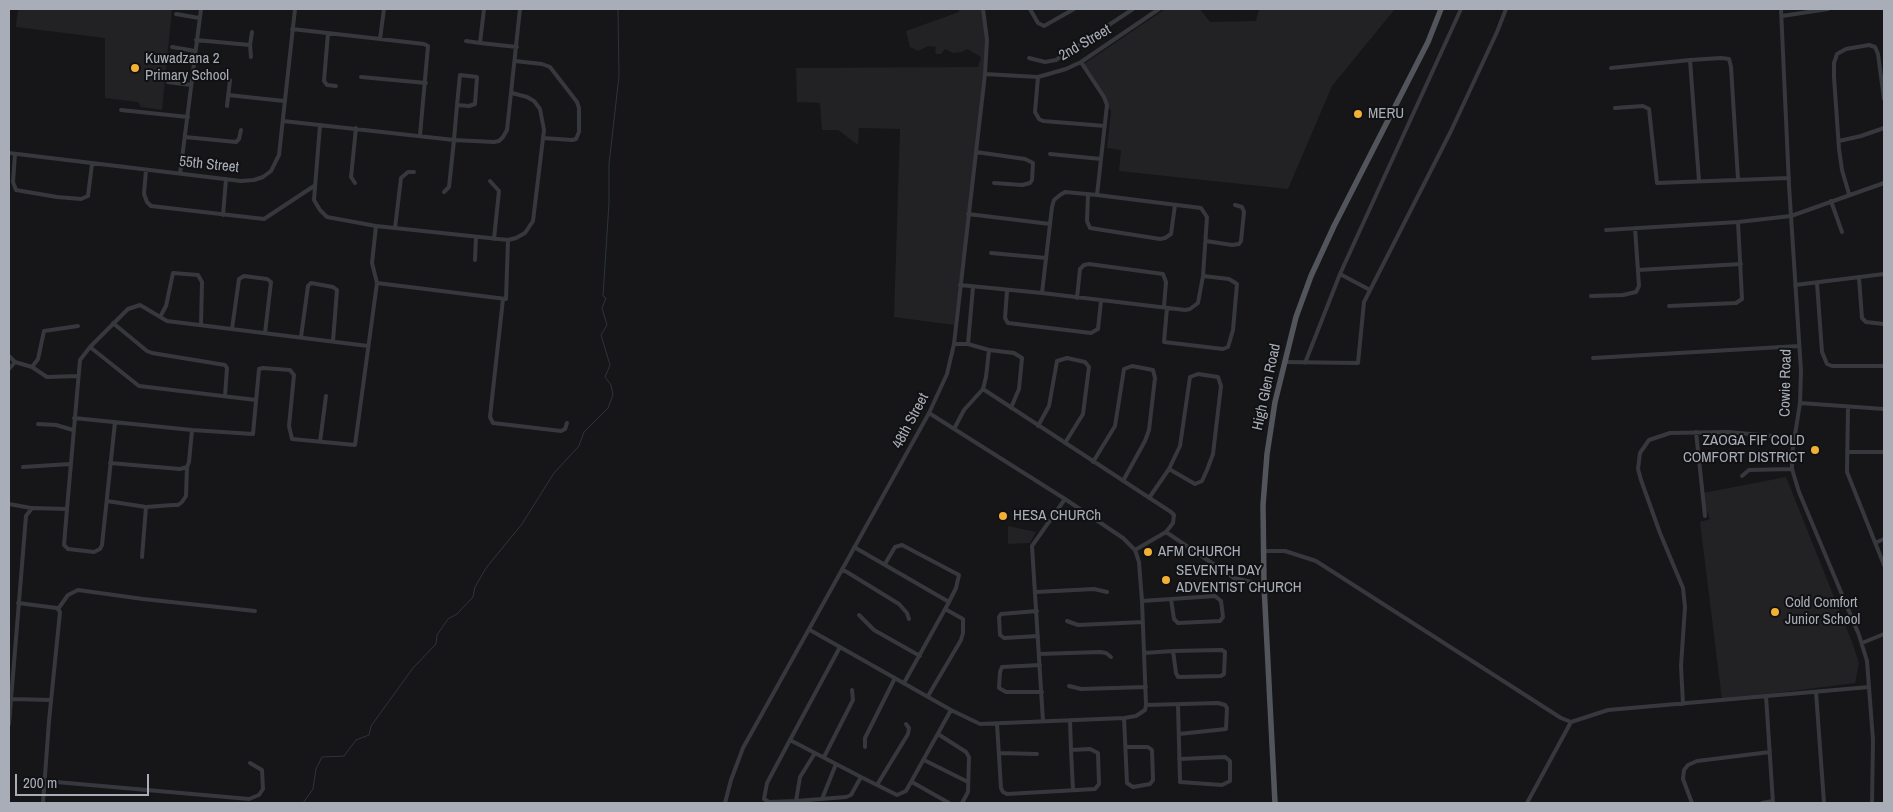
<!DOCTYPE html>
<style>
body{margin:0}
#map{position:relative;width:1893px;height:812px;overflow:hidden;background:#161618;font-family:"Archivo Narrow",sans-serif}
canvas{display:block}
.frame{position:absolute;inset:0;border:10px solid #a8adb8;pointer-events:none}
.scale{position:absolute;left:15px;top:774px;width:134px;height:22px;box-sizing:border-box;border:2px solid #a8adb8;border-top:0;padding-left:6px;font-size:15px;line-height:18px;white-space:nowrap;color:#a8adb8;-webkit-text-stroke:4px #111113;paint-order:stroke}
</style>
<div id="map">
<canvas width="1893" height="812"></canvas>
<div class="frame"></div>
<div class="scale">200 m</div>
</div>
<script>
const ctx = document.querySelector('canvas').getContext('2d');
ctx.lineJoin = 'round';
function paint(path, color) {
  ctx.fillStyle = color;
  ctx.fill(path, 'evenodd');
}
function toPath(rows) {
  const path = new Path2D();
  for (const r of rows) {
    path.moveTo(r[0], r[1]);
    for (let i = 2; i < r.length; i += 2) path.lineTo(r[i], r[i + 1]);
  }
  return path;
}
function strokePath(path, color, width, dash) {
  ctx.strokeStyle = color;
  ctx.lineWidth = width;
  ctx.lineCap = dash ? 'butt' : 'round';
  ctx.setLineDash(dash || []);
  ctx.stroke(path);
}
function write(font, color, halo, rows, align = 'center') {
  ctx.font = font + ' "Archivo Narrow",sans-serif';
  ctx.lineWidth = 4;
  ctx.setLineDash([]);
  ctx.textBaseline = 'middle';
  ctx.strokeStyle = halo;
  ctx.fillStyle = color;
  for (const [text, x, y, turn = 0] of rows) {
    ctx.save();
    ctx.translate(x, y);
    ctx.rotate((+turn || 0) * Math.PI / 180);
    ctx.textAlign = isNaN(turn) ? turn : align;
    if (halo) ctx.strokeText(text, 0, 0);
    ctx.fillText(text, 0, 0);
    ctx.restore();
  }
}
const built = toPath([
 [18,9,172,9,162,110,141,107,138,102,105,98,105,38,16,27],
 [959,9,981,9,986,44,975,159,954,325,894,317,900,129,859,128,858,145,838,130,822,130,820,103,797,102,796,68,978,67,981,57,967,49,962,52,953,53,945,49,941,54,937,54,935,52,936,47,928,46,918,51,910,47,906,31,959,12],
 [1165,9,1200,9,1210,22,1256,21,1259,9,1395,9,1332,86,1288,189,1119,171,1121,150,1107,148,1111,111,1081,66],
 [1786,477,1852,642,1859,663,1855,683,1722,700,1700,522,1710,519,1705,507,1703,493],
 [1008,526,1036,532,1030,543,1008,544]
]);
const stream = toPath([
 [303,803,313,789,316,769,322,757,344,756,356,740,369,735,371,726,413,668,436,644,437,635,448,619,457,614,473,597,475,587,486,568,522,524,554,473,579,446,584,432,608,408,613,395,611,385,605,377,610,365,601,335,607,325,602,308,606,298,603,296,609,203,609,164,619,76,618,9]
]);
const street = toPath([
 [484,9,480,43,517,47],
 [1030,9,1038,23,1044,26,1074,9],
 [1781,9,1789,185,1801,371,1800,403,1792,454,1792,469,1799,492,1859,635,1867,661,1873,740,1872,803],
 [176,14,199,18],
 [1782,16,1828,9],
 [292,29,424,44,428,46,420,135],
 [328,33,324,81,327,85,336,86],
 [380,39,384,9],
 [196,40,250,45],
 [466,41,480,43],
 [172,47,195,51],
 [251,57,250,45,252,32],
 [1029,58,1045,62,1056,60,1133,9],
 [1690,60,1699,181],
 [515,61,542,64,550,67,577,102,579,108,579,132,576,139,572,140,543,138],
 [1081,62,1104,97,1107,105,1097,195],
 [1611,68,1690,60,1721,58,1729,59,1731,67,1738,179],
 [985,74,1038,77,1066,69,1081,62,1159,9],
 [361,77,426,83],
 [1038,77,1035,112,1039,119,1043,121,1105,126],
 [168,82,191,85],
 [228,95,284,101],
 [227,106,230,80],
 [1615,108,1643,106,1649,109,1657,183,1789,178],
 [121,110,188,117],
 [283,121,454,140,494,142,499,141,503,137,507,130,520,9],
 [320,125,314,200,320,210,327,217,376,226,508,240,516,238,525,233,533,221,544,130,540,109,534,101,527,97,512,93],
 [185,137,236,142,239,139,241,130],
 [1839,141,1861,136,1884,128],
 [976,152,1025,159,1033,163,1032,180,1030,183,1022,185,994,183],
 [9,153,241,181,254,180,263,177,271,171,279,155,295,9],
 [15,154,13,182,16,190,57,197,81,199,88,196,92,164],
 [1050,154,1101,159],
 [146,170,144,194,147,202,151,206,264,219,314,186],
 [180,174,201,9],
 [490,181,499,191,494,239],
 [355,183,351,177,356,128],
 [444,192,449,187,454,140,457,105,460,75,477,77,475,104,469,106,457,105],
 [1065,192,1097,195,1201,208,1207,217,1203,276,1198,303,1190,309,1185,310,1042,293,1052,207,1054,200,1060,195,1065,192],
 [1088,194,1087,221,1090,228,1160,239,1165,238,1171,234,1175,205],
 [1849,194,1842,170,1839,149,1834,77,1834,63,1837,54,1846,49,1869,45,1875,47,1878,54,1884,99],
 [1831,201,1842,232],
 [968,214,1050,224],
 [223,215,226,179],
 [395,228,401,178,408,172,414,172],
 [1606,230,1738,222,1791,216,1884,183],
 [1206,241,1232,245,1239,244,1241,241,1244,212,1242,207,1235,205],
 [991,253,1046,258],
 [475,260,476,237],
 [1638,270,1741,264],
 [1340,274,1370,290],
 [1859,278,1862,318,1866,322,1884,324],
 [377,283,506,299,508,240],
 [1817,283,1822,352,1827,364,1832,366,1884,366],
 [960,285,1042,293],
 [1795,285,1884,274],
 [1007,291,1005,318,1008,323,1091,333,1098,329,1101,301],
 [1591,296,1623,295,1636,292,1639,286,1635,228],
 [1077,298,1080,269,1084,265,1089,264,1163,274,1166,282,1164,307],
 [503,299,490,417,493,423,561,431,565,429,567,423],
 [1669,306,1736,303,1742,299,1738,222],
 [1167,308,1164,342,1223,349,1228,347,1233,330,1237,284,1229,279,1203,276],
 [160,317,166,306,173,273,198,275,202,282,201,325],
 [113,323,147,351,152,353,225,365,227,368,225,396],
 [232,329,239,279,244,276,267,279,271,282,265,333],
 [301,337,308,286,311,283,333,287,337,290,333,341],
 [954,344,968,344,989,350,986,377,983,389,964,410,954,429],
 [968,344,973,287],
 [90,347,139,386,256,400],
 [989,350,1014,353,1022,358,1019,389,1011,408],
 [9,356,15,362,9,369],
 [1593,358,1799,346],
 [15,362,32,367,47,377,78,376],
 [1284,362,1358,363,1364,302,1451,131,1497,32,1506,9],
 [1305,363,1340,274,1461,9],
 [32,367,38,359,44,331,78,326],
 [983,389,1171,512,1174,515,1173,523,1166,532],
 [1800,403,1884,409],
 [1848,407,1847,472,1884,565],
 [74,418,192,430,253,434,259,369,263,368,290,370,294,375,289,426,292,439,355,445,377,283,372,263,376,226],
 [115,422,102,545,100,549,94,552,68,549,64,545,67,509,80,360,90,347,128,309,140,305,167,321,368,346],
 [38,424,56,425,73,430],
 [1038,426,1049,406,1057,361,1067,358,1085,362,1089,367,1083,414,1065,443],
 [1696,432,1705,516],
 [320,442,326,396],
 [1847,452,1884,452],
 [1093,462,1115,426,1124,369,1132,366,1153,370,1155,378,1149,430,1145,441,1123,481],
 [110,463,180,469,187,467,189,462,192,430],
 [23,467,70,464],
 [1742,476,1749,470,1792,469],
 [1149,498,1169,469,1180,446,1190,377,1198,374,1218,377,1221,386,1213,454,1207,470,1202,481,1195,484,1169,469],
 [107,501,146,507,142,557],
 [9,504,31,508],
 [146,507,173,505,178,505,182,502,186,496,187,467],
 [1875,543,1884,539],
 [854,547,949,602,904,683],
 [1135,550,1166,532,1234,578,1264,585],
 [1263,551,1285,551,1316,561,1561,718,1571,722,1608,710,1869,687],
 [885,564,895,547,902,545,959,575,956,588,949,602],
 [842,569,899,604,907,613,909,619],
 [1036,592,1094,589,1107,592],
 [1142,601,1215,596,1221,601,1223,617,1220,621,1178,623,1174,619,1171,599],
 [18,603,57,608,60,612,49,721,43,803],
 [58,609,68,595,78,590,143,599,255,611],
 [1037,611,1001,614,999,617,1000,635,1004,638,1038,636],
 [859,615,874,630,920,656],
 [1067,621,1078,625,1143,622],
 [810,630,951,710,980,724,1124,718,1136,716,1145,710,1146,705,1142,601,1139,562,1135,550,1123,538,1065,499,929,413],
 [1862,643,1884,634],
 [1144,653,1173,651,1222,650,1225,652,1224,674,1221,676,1178,677,1176,673,1173,651],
 [1039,654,1100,652,1106,653,1111,657],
 [1040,665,1002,667,1000,672,999,688,1006,692,1042,692],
 [1069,686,1081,689,1146,687],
 [1816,692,1824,803],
 [928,696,961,640,963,633,963,619,945,609],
 [1766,696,1773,803],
 [12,699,51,700],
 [1683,704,1681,666,1685,607,1683,588,1660,533,1641,480,1638,469,1640,453,1649,440,1670,433,1728,432,1794,438],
 [1146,705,1218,703,1225,705,1227,708,1226,729,1179,734],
 [1178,705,1180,781,1180,782,1222,785,1230,781,1230,761,1225,757,1179,759],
 [1124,718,1127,783,1133,787,1150,784,1153,780,1152,750,1148,747,1126,747],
 [1043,721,1032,546,1065,499],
 [9,724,26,516,32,508,67,509],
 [997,724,1001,788,1003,792,1007,794,1095,789,1099,784,1098,753,1090,749,1071,750,1070,720],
 [938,734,966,752,969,757,968,792,962,803],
 [790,740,861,777,851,795,846,797,796,801,769,802,764,799,767,783,790,740,840,647],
 [865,747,865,738,895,678],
 [1071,750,1073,790],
 [1000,753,1037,754],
 [824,757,853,700,852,690],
 [924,760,968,782],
 [861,777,877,785,908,734,909,728,906,724],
 [45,781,249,799,259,795,263,789,262,770,250,763],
 [912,782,949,803],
 [877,785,897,795,906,791,951,710],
 [822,799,836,764],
 [796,801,800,777,815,753],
 [725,803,731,780,743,748,929,413,947,374,954,344,985,74,987,40,983,9],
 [1527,803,1571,722],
 [1692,803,1683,779,1684,770,1688,765,1697,761,1770,752],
 [1762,803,1773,801]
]);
const primary = toPath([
 [1275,803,1264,585,1263,505,1267,454,1275,402,1296,317,1311,276,1334,226,1428,42,1441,9]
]);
const markers = [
 [135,68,5,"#f2b134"],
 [1358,114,5,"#f2b134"],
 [1815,450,5,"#f2b134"],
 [1003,516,5,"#f2b134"],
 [1148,552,5,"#f2b134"],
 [1166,580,5,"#f2b134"],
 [1775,612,5,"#f2b134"]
];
const streetNames = [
 ["2nd Street",1085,43,-30],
 ["55th Street",209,165,6],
 ["Cowie Road",1786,383,-89],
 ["High Glen Road",1267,387,-78],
 ["48th Street",911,421,-62]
];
const poiNames = [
 ["Kuwadzana 2",145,59],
 ["Primary School",145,76],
 ["MERU",1368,114],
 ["ZAOGA FIF COLD",1805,441,"right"],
 ["COMFORT DISTRICT",1805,458,"right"],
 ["HESA CHURCh",1013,516],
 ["AFM CHURCH",1158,552],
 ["SEVENTH DAY",1176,571],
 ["ADVENTIST CHURCH",1176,588],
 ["Cold Comfort",1785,603],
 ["Junior School",1785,620]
];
paint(built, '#222225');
strokePath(stream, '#2c353c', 1);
strokePath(street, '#37383d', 4);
strokePath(primary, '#53555c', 5.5);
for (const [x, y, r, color] of markers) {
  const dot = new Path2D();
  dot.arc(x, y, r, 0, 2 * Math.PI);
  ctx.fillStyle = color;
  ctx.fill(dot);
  strokePath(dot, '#111113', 2);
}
write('15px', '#a8adb8', '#111113', streetNames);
write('15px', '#a8adb8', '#111113', poiNames, 'left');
</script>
